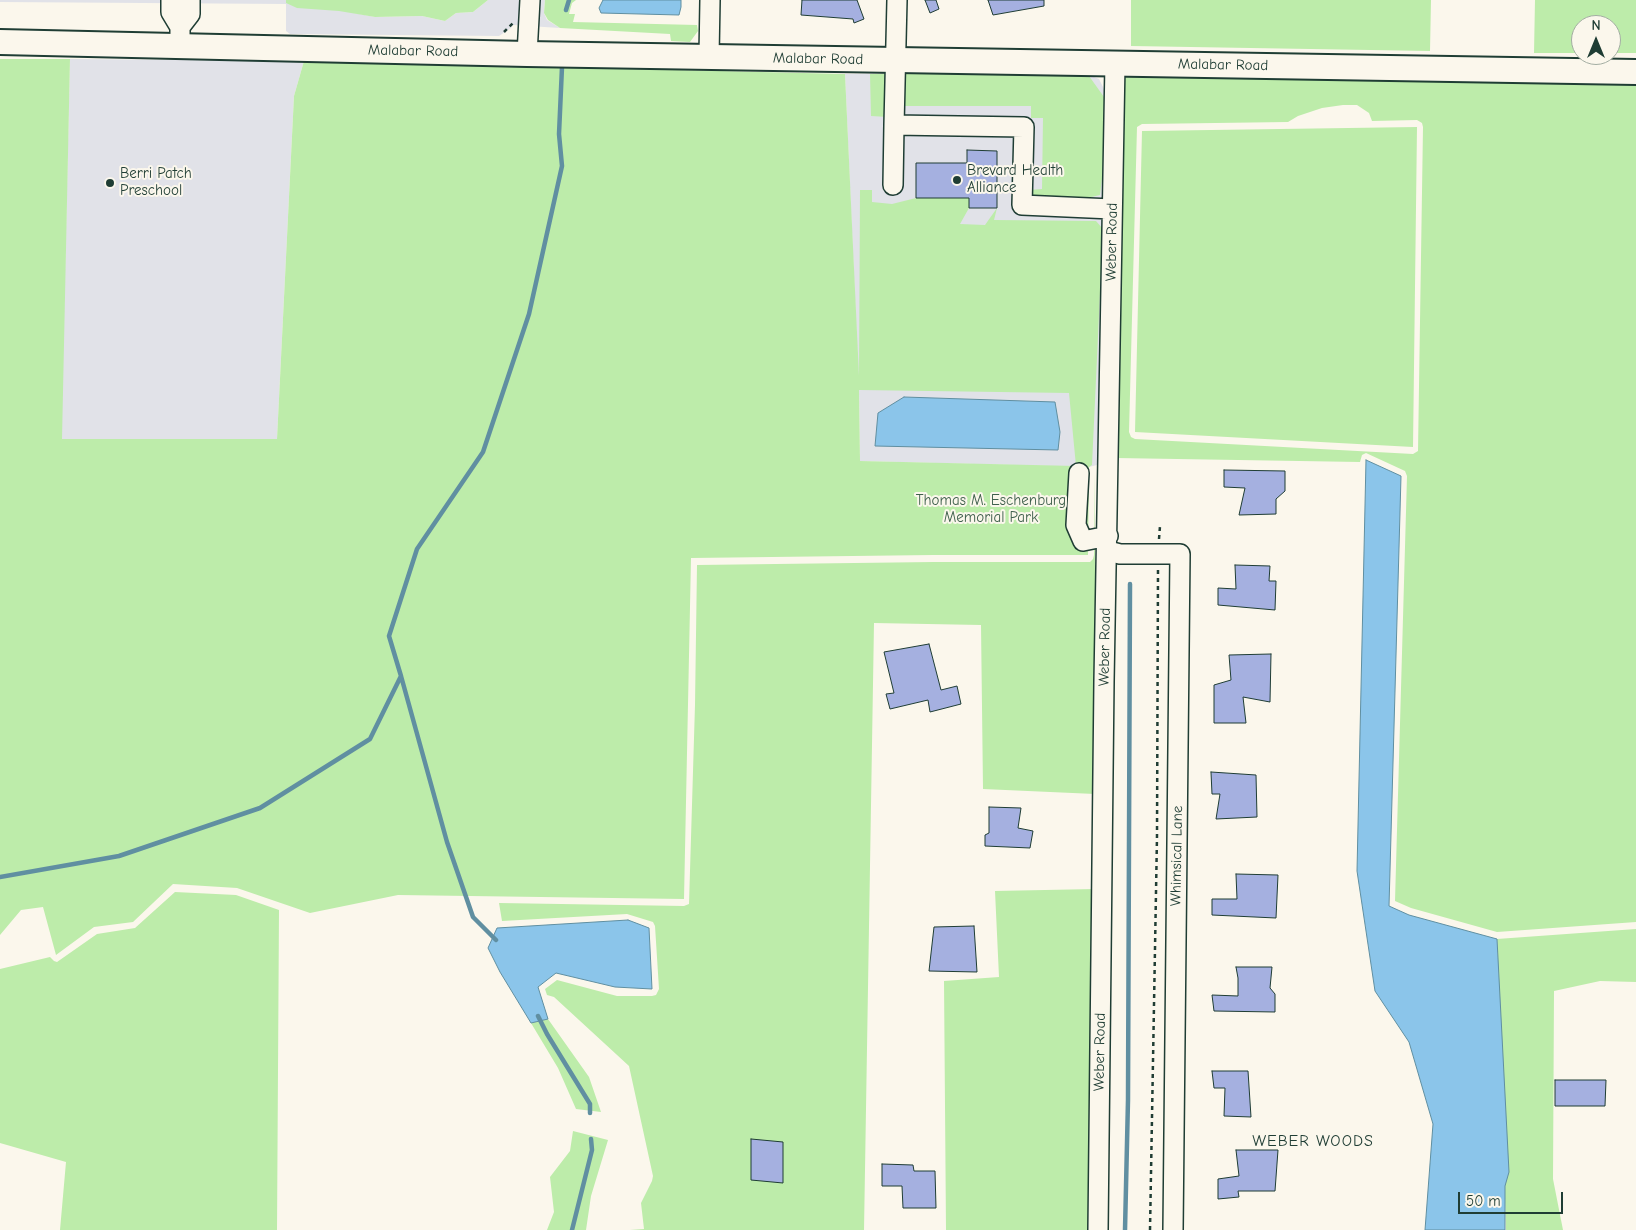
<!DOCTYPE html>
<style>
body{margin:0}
#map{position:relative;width:1636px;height:1230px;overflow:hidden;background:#fbf7ec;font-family:"Comic Neue",sans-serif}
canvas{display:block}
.north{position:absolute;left:1571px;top:15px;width:50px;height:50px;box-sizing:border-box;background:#fbf7ec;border:1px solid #a3ada2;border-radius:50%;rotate:0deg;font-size:14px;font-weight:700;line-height:20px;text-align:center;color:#1f3d34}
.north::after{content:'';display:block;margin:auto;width:18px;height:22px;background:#1f3d34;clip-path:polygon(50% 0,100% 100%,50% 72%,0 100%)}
.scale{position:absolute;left:1458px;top:1192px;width:105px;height:22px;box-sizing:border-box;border:2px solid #1f3d34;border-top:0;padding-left:6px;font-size:15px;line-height:18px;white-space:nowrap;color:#1f3d34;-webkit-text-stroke:4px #fbf7ec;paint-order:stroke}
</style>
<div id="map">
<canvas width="1636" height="1230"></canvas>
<div class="north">N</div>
<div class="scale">50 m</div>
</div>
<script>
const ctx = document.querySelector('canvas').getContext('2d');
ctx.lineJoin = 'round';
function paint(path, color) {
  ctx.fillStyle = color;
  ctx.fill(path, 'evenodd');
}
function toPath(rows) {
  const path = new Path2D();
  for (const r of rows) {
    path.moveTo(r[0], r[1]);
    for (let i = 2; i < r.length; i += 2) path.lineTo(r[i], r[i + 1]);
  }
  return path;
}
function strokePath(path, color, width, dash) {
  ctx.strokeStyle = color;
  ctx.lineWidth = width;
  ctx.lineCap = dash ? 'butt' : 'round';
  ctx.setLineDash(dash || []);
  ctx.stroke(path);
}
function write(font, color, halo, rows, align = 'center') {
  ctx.font = font + ' "Comic Neue",sans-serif';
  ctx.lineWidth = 4;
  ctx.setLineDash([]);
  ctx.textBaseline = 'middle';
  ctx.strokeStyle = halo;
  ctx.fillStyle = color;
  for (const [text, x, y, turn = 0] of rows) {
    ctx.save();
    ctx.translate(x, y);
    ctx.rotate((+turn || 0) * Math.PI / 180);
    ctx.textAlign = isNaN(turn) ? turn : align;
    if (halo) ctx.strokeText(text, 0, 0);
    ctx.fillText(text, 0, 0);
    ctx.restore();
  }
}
const built = toPath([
 [0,0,287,0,375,17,422,16,445,21,456,13,473,12,488,0,545,0,544,13,547,20,560,28,513,25,511,28,499,36,290,34,286,31,286,4,0,2],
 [70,59,304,61,294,96,277,439,61,439],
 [1079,71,1099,79,1105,91,1101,464,1089,467,860,461,859,390,845,74]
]);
const green = toPath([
 [286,0,488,0,473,12,456,13,445,21,422,16,375,17,339,11,297,8,286,3],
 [545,0,576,0,572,3,569,14,575,14,573,22,697,25,698,31,690,42,671,41,670,34,560,28,548,20,544,13],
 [1131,0,1431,0,1430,51,1131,46],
 [1535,0,1636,0,1636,53,1611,53,1611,25,1581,25,1581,53,1534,53],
 [0,59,70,59,62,439,277,439,294,96,304,61,845,74,859,376,860,190,872,190,872,202,892,204,916,198,969,198,969,208,960,224,985,225,997,208,994,220,1096,221,1103,229,1092,465,1089,467,1088,555,933,555,691,558,684,899,398,895,310,913,237,888,173,884,133,922,94,927,56,955,43,907,21,910,0,935],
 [859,390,1069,393,1076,466,860,461],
 [1122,71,1636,80,1636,922,1497,932,1411,908,1395,901,1407,476,1405,471,1366,453,1362,455,1360,462,1116,458],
 [1343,105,1357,105,1369,113,1372,121,1417,120,1422,123,1423,127,1418,451,1413,454,1135,439,1131,437,1129,432,1137,127,1142,124,1288,122,1298,116,1322,108],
 [1036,72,1066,72,1089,76,1104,97,1103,171,1100,195,1066,203,1030,196,1029,190,1042,189,1043,118,1031,118,1031,106,888,106,888,117,871,116,870,74],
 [1417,127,1413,447,1135,432,1142,131],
 [1095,472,1095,794,983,789,981,625,874,623,864,1230,630,1230,644,1229,641,1203,652,1181,653,1176,629,1066,554,997,547,995,545,989,557,980,617,996,652,996,656,995,659,989,655,926,653,922,627,914,502,921,499,903,684,906,689,904,695,705,697,565,933,562,1090,562,1093,559,1094,555],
 [1095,889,1091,1230,946,1230,944,981,999,977,995,891],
 [175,892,236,895,279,910,277,1230,60,1230,66,1162,0,1143,0,969,50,957,54,961,57,962,97,934,135,928],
 [1636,929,1636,982,1600,981,1554,991,1553,1179,1563,1230,1506,1230,1497,939],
 [548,1019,589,1077,601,1112,576,1109,558,1068,531,1023],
 [573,1131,608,1140,591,1196,586,1230,547,1230,554,1212,550,1177,570,1151]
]);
const water = toPath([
 [603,0,681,0,681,7,679,15,601,13,599,8,603,0],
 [904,397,1055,402,1060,432,1058,450,875,446,878,413,904,397],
 [1366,460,1401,476,1389,906,1409,915,1497,939,1509,1172,1505,1186,1505,1230,1425,1230,1433,1124,1409,1042,1375,991,1357,871,1366,460],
 [628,920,649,928,652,989,615,987,556,973,538,987,548,1019,531,1023,500,972,488,948,497,928,628,920]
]);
const stream = toPath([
 [566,10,569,0],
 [401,676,447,842,473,917,496,940],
 [0,877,119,856,260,808,370,739,401,676,389,636,417,549,483,452,529,314,562,166,559,134,562,67],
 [538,1016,547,1034,590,1104,590,1113],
 [572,1230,592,1150,591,1139],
 [1125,1230,1128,1100,1130,584]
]);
const building = toPath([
 [802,0,857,0,864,19,854,23,853,19,801,15,802,0],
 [925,0,936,0,939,9,930,13,925,0],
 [988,0,1044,0,1044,6,993,15,988,0],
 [967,150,997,151,997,208,969,208,969,198,916,198,916,163,967,163,967,150],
 [1224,470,1285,471,1285,491,1276,499,1276,514,1239,515,1245,488,1224,487,1224,470],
 [1235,565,1270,566,1269,581,1276,581,1275,610,1218,605,1218,588,1236,589,1235,565],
 [929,644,941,690,957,686,961,704,930,712,928,700,890,709,886,694,894,693,884,652,929,644],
 [1271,654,1270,702,1243,697,1246,723,1214,723,1214,685,1231,680,1229,655,1271,654],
 [1211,772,1256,775,1257,817,1216,819,1220,794,1212,794,1211,772],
 [989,807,1021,808,1018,828,1033,831,1030,848,985,846,985,835,989,833,989,807],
 [1236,874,1278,875,1276,918,1212,915,1212,899,1237,899,1236,874],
 [974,926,977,972,929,971,934,927,974,926],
 [1236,967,1272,967,1270,988,1275,994,1275,1012,1214,1011,1212,995,1238,996,1238,978,1236,967],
 [1212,1071,1248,1071,1251,1117,1224,1116,1225,1088,1214,1088,1212,1071],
 [1555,1080,1606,1080,1605,1106,1555,1106,1555,1080],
 [751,1139,783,1142,783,1183,751,1180,751,1139],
 [1236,1150,1278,1150,1275,1191,1238,1191,1239,1197,1218,1199,1218,1179,1239,1176,1236,1150],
 [882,1164,913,1165,914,1171,935,1171,936,1208,903,1208,902,1186,882,1186,882,1164]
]);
const path = toPath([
 [504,32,513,23],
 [1159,539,1160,526],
 [1150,1230,1157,836,1158,569]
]);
const minor = toPath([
 [171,0,171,12,180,27,180,46],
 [180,27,190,14,190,0],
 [527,54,530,0],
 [709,56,710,0],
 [894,125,897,0],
 [893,185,894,125,1024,127,1022,205,1112,209],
 [1079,473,1076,525,1083,541,1108,536],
 [1108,551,1120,554,1180,554,1173,1230],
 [1098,1230,1104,681,1115,63]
]);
const major = toPath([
 [0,42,527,54,1636,72]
]);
const markers = [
 [957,180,5,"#1f3d34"],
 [110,183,5,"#1f3d34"]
];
const streetNames = [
 ["Malabar Road",413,51,1],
 ["Malabar Road",818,59,1],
 ["Malabar Road",1223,65,1],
 ["Weber Road",1112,242,-89],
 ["Weber Road",1105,647,-89],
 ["Whimsical Lane",1177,856,-89],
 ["Weber Road",1100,1052,-89]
];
const poiNames = [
 ["Brevard Health",967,171],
 ["Alliance",967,188],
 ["Berri Patch",120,174],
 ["Preschool",120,191]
];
const parkNames = [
 ["Thomas M. Eschenburg",991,501],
 ["Memorial Park",991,518]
];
const neighbourhoodNames = [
 ["WEBER WOODS",1313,1141]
];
paint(built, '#e1e2e8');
paint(green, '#bdecaa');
paint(water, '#8bc5ea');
strokePath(water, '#608fa1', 1);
strokePath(stream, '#608fa1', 4.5);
paint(building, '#a5b0e0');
strokePath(building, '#1f3d34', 1);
strokePath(minor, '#1f3d34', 22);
strokePath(major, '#1f3d34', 28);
strokePath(path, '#1f3d34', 2.5, [4, 4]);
strokePath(minor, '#fbf7ec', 19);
strokePath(major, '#fbf7ec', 24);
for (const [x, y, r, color] of markers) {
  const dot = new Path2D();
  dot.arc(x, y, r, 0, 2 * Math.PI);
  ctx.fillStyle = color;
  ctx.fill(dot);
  strokePath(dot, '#fbf7ec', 2);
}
write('15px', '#1f3d34', '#fbf7ec', streetNames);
write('15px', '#1f3d34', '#fbf7ec', poiNames, 'left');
write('15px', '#3f604c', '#fbf7ec', parkNames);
ctx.letterSpacing = '1px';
write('16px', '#1f3d34', '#fbf7ec', neighbourhoodNames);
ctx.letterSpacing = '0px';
</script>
